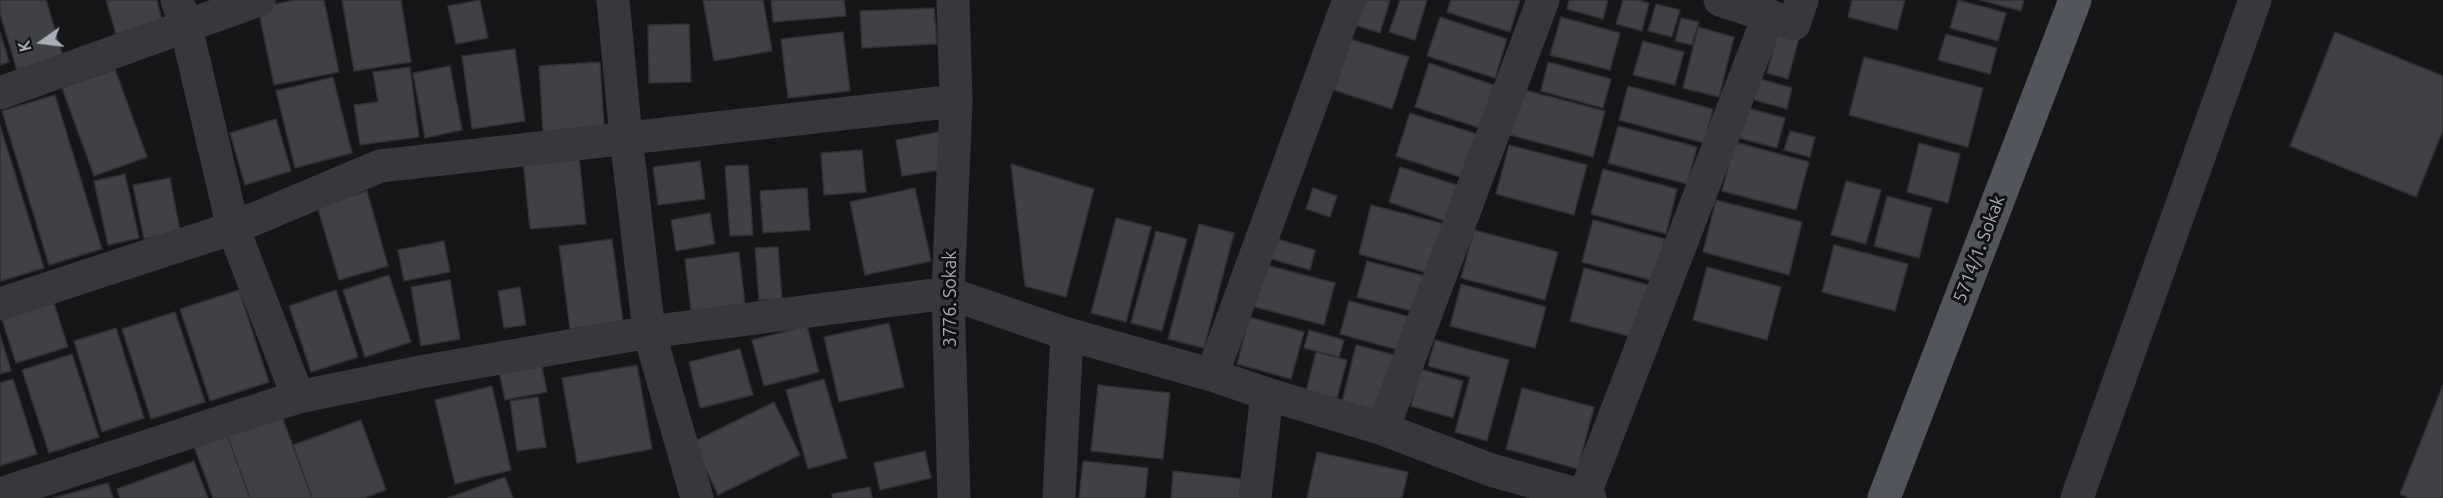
<!DOCTYPE html>
<style>
body{margin:0}
#map{position:relative;width:2443px;height:498px;overflow:hidden;background:#161618;font-family:Ubuntu,sans-serif}
canvas{display:block}
.north{position:absolute;left:12px;top:12px;width:60px;height:60px;-webkit-text-stroke:4px #111113;paint-order:stroke;rotate:256deg;font-size:16px;font-weight:700;line-height:24px;text-align:center;color:#a8adb8}
.north::after{content:'';display:block;margin:auto;width:21px;height:27px;background:#a8adb8;clip-path:polygon(50% 0,100% 100%,50% 72%,0 100%)}
</style>
<div id="map">
<canvas width="2443" height="498"></canvas>
<div class="north">K</div>
</div>
<script>
const ctx = document.querySelector('canvas').getContext('2d');
ctx.lineJoin = 'round';
function paint(path, color) {
  ctx.fillStyle = color;
  ctx.fill(path, 'evenodd');
}
function toPath(rows) {
  const path = new Path2D();
  for (const r of rows) {
    path.moveTo(r[0], r[1]);
    for (let i = 2; i < r.length; i += 2) path.lineTo(r[i], r[i + 1]);
  }
  return path;
}
function strokePath(path, color, width, dash) {
  ctx.strokeStyle = color;
  ctx.lineWidth = width;
  ctx.lineCap = dash ? 'butt' : 'round';
  ctx.setLineDash(dash || []);
  ctx.stroke(path);
}
function write(font, color, halo, rows, align = 'center') {
  ctx.font = font + ' Ubuntu,sans-serif';
  ctx.lineWidth = 6;
  ctx.setLineDash([]);
  ctx.textBaseline = 'middle';
  ctx.strokeStyle = halo;
  ctx.fillStyle = color;
  for (const [text, x, y, turn = 0] of rows) {
    ctx.save();
    ctx.translate(x, y);
    ctx.rotate((+turn || 0) * Math.PI / 180);
    ctx.textAlign = isNaN(turn) ? turn : align;
    if (halo) ctx.strokeText(text, 0, 0);
    ctx.fillText(text, 0, 0);
    ctx.restore();
  }
}
const building = toPath([
 [0,0,46,0,63,56,17,70,0,14,0,0],
 [106,0,157,0,162,20,116,34,106,0],
 [294,0,324,0,339,72,274,85,258,8,294,0],
 [342,0,401,0,411,62,354,71,342,0],
 [480,0,488,38,456,44,448,6,480,0],
 [703,0,763,0,772,51,714,61,703,0],
 [771,0,844,0,846,16,773,22,771,0],
 [1359,0,1390,0,1380,33,1351,24,1359,0],
 [1400,0,1427,0,1415,40,1389,32,1400,0],
 [1451,0,1520,0,1510,32,1447,12,1451,0],
 [1569,0,1608,0,1603,19,1567,9,1569,0],
 [1623,0,1638,0,1649,3,1642,31,1616,24,1623,0],
 [1852,0,1905,0,1897,30,1848,17,1852,0],
 [1958,0,2006,13,1998,41,1950,28,1958,0],
 [1980,0,2024,0,2021,11,1980,0],
 [1656,4,1680,10,1672,37,1648,31,1656,4],
 [934,8,937,44,862,48,860,11,934,8],
 [1440,17,1507,39,1495,78,1427,56,1440,17],
 [1561,17,1620,33,1610,70,1550,55,1561,17],
 [1681,18,1699,22,1692,45,1675,41,1681,18],
 [689,24,691,82,649,83,648,25,689,24],
 [1698,27,1734,37,1719,97,1683,88,1698,27],
 [1779,28,1800,34,1788,79,1767,73,1779,28],
 [0,32,9,62,0,65,0,32],
 [843,32,850,91,788,98,781,39,843,32],
 [2335,32,2443,76,2443,130,2416,197,2290,146,2335,32],
 [1946,34,1997,48,1990,74,1938,60,1946,34],
 [1350,39,1409,57,1392,109,1334,90,1350,39],
 [1643,41,1684,52,1675,85,1633,75,1643,41],
 [515,49,525,121,472,129,462,56,515,49],
 [1864,57,1983,88,1968,147,1849,115,1864,57],
 [600,62,604,127,543,132,539,66,600,62],
 [1548,62,1611,79,1603,108,1541,91,1548,62],
 [1429,63,1494,85,1480,128,1415,107,1429,63],
 [450,66,462,130,425,138,413,73,450,66],
 [410,67,419,137,360,145,354,105,378,102,373,72,410,67],
 [115,69,147,157,94,176,62,88,115,69],
 [333,77,352,153,295,168,276,91,333,77],
 [1753,77,1792,88,1787,109,1747,98,1753,77],
 [1628,86,1713,109,1704,143,1619,120,1628,86],
 [1521,89,1605,111,1593,157,1510,135,1521,89],
 [55,95,102,249,49,265,2,111,55,95],
 [1747,108,1785,118,1777,148,1739,138,1747,108],
 [1410,113,1480,135,1466,179,1396,156,1410,113],
 [276,119,291,171,245,185,230,133,276,119],
 [0,125,44,268,1,281,0,278,0,125],
 [1618,126,1697,147,1687,184,1608,163,1618,126],
 [1790,131,1815,137,1810,157,1784,150,1790,131],
 [939,132,946,169,902,176,896,140,939,132],
 [1735,142,1809,162,1796,210,1722,191,1735,142],
 [1919,143,1960,154,1948,203,1907,192,1919,143],
 [1509,145,1587,165,1574,215,1496,194,1509,145],
 [862,150,866,192,824,195,821,153,862,150],
 [579,155,586,224,530,229,523,160,579,155],
 [700,161,705,199,658,205,653,167,700,161],
 [1011,164,1094,189,1066,297,1025,286,1011,164],
 [748,165,753,235,730,236,725,166,748,165],
 [1400,167,1460,186,1448,222,1389,202,1400,167],
 [1603,169,1677,189,1666,234,1591,214,1603,169],
 [125,174,139,238,108,245,94,181,125,174],
 [170,178,180,231,144,239,133,185,170,178],
 [1846,181,1881,190,1866,244,1831,235,1846,181],
 [807,188,810,230,763,233,760,191,807,188],
 [915,188,931,261,865,275,850,202,915,188],
 [1313,188,1337,196,1330,217,1306,209,1313,188],
 [367,191,388,266,339,280,317,206,367,191],
 [1887,196,1932,208,1919,258,1874,246,1887,196],
 [1716,200,1802,222,1789,275,1703,252,1716,200],
 [1371,205,1445,224,1432,274,1359,254,1371,205],
 [710,213,715,244,676,251,671,220,710,213],
 [1116,218,1151,227,1126,322,1091,313,1116,218],
 [1593,220,1665,239,1654,281,1582,262,1593,220],
 [1199,224,1234,233,1204,348,1168,339,1199,224],
 [1474,230,1558,252,1545,300,1461,278,1474,230],
 [1156,231,1187,239,1162,331,1131,323,1156,231],
 [1274,238,1315,250,1310,270,1268,258,1274,238],
 [612,239,623,322,570,329,559,246,612,239],
 [444,241,450,272,404,281,398,250,444,241],
 [1834,245,1908,264,1895,311,1822,292,1834,245],
 [778,247,782,299,759,300,755,248,778,247],
 [739,252,745,304,691,311,685,259,739,252],
 [1367,261,1425,276,1416,312,1357,297,1367,261],
 [1262,264,1335,283,1324,325,1251,306,1262,264],
 [1707,267,1781,287,1767,340,1693,320,1707,267],
 [1584,268,1649,285,1636,338,1570,321,1584,268],
 [389,275,411,342,365,357,343,290,389,275],
 [450,280,460,339,421,346,411,287,450,280],
 [1461,284,1546,307,1535,348,1450,326,1461,284],
 [520,287,526,325,504,328,498,291,520,287],
 [239,290,269,382,210,401,180,309,239,290],
 [336,290,358,357,311,372,289,306,336,290],
 [52,297,68,347,16,363,0,313,52,297],
 [1349,301,1411,317,1402,351,1340,334,1349,301],
 [175,312,205,402,151,419,122,329,175,312],
 [1249,317,1304,332,1291,379,1237,364,1249,317],
 [889,323,904,387,839,402,824,337,889,323],
 [807,326,819,372,764,386,752,340,807,326],
 [116,328,144,418,102,432,74,341,116,328],
 [1309,330,1344,340,1339,357,1304,348,1309,330],
 [0,334,11,371,0,374,0,334],
 [1435,340,1509,360,1487,441,1455,432,1470,377,1428,366,1435,340],
 [1356,345,1398,356,1383,412,1342,402,1356,345],
 [740,349,753,395,700,408,689,362,740,349],
 [1316,352,1347,360,1337,398,1306,391,1316,352],
 [72,354,99,437,49,453,22,370,72,354],
 [541,362,547,392,505,400,499,371,541,362],
 [637,365,652,449,577,463,562,378,637,365],
 [1420,369,1463,381,1453,418,1411,406,1420,369],
 [13,379,37,454,0,466,0,383,13,379],
 [824,379,847,458,808,469,786,390,824,379],
 [1098,385,1170,393,1163,459,1091,451,1098,385],
 [2443,385,2443,498,2409,498,2400,494,2443,385],
 [492,386,511,470,455,484,435,400,492,386],
 [1522,388,1594,407,1578,469,1506,449,1522,388],
 [538,397,546,447,517,451,510,401,538,397],
 [774,402,800,455,718,495,693,442,774,402],
 [279,408,312,498,250,498,225,429,279,408],
 [361,420,386,490,364,498,312,498,293,445,361,420],
 [225,429,250,498,213,498,192,441,225,429],
 [925,451,931,478,880,490,874,463,925,451],
 [1317,452,1408,472,1402,498,1307,498,1317,452],
 [194,461,208,498,120,498,117,489,194,461],
 [1083,461,1148,468,1145,498,1079,498,1083,461],
 [1173,471,1243,479,1241,498,1171,498,1173,471],
 [505,477,513,498,448,498,505,477],
 [108,483,113,498,53,498,108,483],
 [870,487,872,498,833,498,832,494,870,487]
]);
const minor = toPath([
 [177,0,186,27,233,228,298,397],
 [613,0,626,137,649,332,697,498],
 [1720,0,1794,24,1802,0],
 [0,93,259,0],
 [0,304,233,228,380,166,956,101,953,0],
 [1212,375,1349,0],
 [1383,429,1543,0],
 [0,494,298,397,420,372,649,332,948,293,1067,334,1212,375,1267,394,1383,429,1491,470,1590,498],
 [1584,496,1769,15],
 [954,498,948,293,956,101],
 [1059,498,1067,334],
 [1255,498,1267,394],
 [2077,498,2255,0]
]);
const major = toPath([
 [1884,498,2075,0]
]);
const streetNames = [
 ["5714/1. Sokak",1979,249,-69],
 ["3776. Sokak",950,299,-90]
];
paint(building, '#404145');
strokePath(building, '#303034', 1.5);
strokePath(minor, '#37383d', 33);
strokePath(major, '#53555c', 33);
write('18px', '#a8adb8', '#111113', streetNames);
</script>
